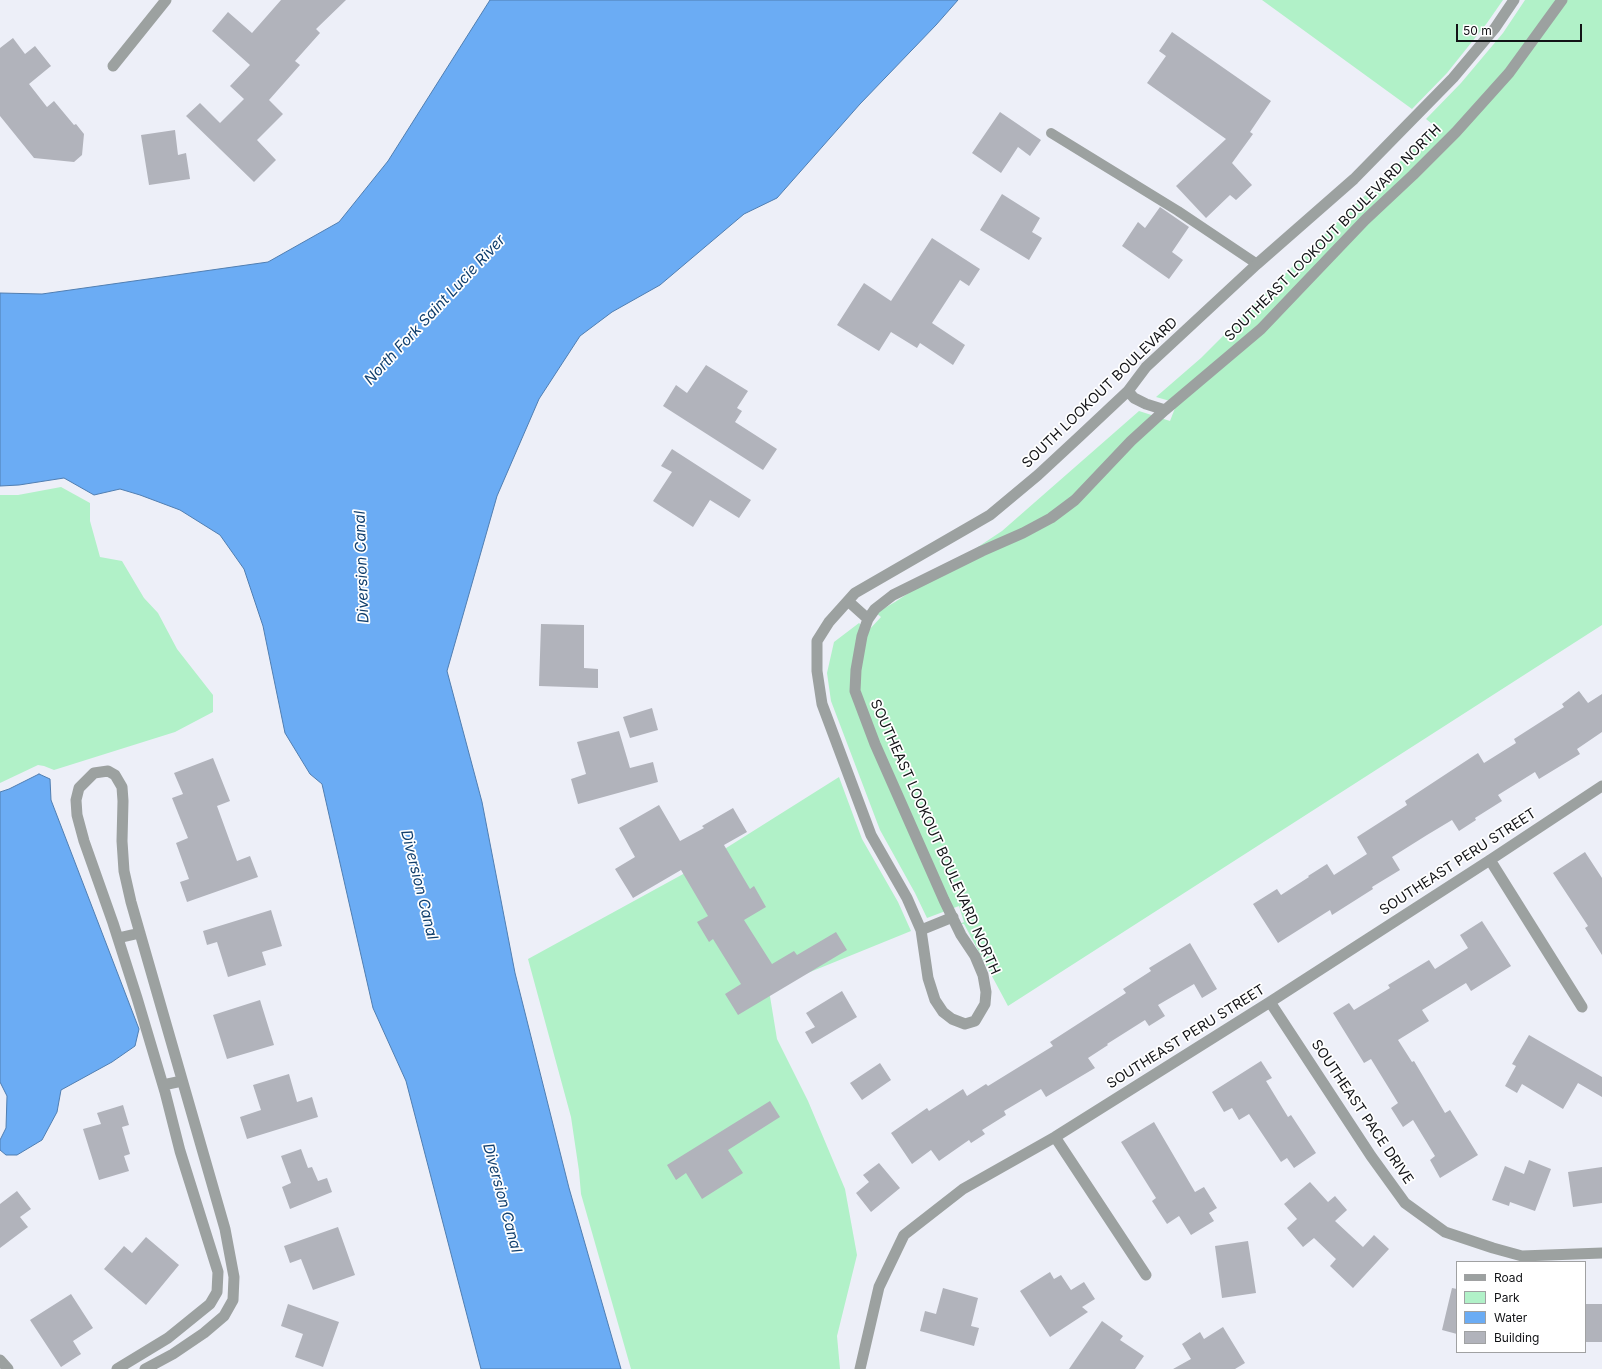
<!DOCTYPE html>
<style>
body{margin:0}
#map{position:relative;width:1602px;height:1369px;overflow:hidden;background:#edeff8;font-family:Inter,sans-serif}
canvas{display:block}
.legend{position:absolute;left:1456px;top:1261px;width:130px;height:92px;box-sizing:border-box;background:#fff;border:1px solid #a0a1a2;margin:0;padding:5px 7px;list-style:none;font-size:12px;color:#121316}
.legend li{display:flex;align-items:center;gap:8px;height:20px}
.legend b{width:20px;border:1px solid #a0a1a2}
.scale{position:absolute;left:1456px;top:24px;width:126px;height:18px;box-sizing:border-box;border:2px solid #121316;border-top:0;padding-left:5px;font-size:12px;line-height:14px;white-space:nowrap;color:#121316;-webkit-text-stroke:3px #fff;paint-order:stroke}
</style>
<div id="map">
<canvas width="1602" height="1369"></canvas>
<ul class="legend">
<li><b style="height:5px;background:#9ca1a0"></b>Road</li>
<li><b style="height:11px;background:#b1f1c8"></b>Park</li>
<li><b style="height:11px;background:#6bacf4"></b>Water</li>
<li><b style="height:11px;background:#b1b3bb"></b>Building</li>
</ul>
<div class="scale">50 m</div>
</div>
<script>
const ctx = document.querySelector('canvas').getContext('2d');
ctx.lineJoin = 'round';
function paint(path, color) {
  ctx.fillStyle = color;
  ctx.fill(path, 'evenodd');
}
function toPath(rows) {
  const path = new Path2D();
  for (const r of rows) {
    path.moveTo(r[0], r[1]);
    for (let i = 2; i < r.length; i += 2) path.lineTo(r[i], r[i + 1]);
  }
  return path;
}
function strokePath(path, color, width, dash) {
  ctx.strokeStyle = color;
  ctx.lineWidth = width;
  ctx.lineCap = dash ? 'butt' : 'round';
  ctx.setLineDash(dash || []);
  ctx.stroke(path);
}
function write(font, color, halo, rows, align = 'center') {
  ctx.font = font + ' Inter,sans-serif';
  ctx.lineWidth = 3.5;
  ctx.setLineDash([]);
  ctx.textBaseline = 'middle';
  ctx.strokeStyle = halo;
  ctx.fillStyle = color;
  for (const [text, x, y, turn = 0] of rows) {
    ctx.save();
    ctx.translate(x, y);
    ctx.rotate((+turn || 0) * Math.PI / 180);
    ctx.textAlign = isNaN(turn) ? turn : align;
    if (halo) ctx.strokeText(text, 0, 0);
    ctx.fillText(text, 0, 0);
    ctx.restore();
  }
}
const green = toPath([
 [1262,0,1503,0,1487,23,1447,73,1412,109],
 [1525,0,1602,0,1602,625,1008,1006,964,924,959,924,964,922,959,906,927,918,915,893,880,830,831,701,827,673,834,642,859,623,868,631,881,617,876,613,895,602,1002,531,1139,411,1170,421,1177,403,1156,397,1201,358,1324,235,1436,127,1426,119,1461,83,1503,33],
 [61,487,90,503,90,521,100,557,122,561,144,598,158,613,177,649,213,695,213,712,175,732,54,770,44,766,38,765,0,783,0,495,18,495],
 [839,777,862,839,898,902,911,931,783,983,765,966,777,1039,808,1101,845,1189,857,1255,837,1336,840,1369,631,1369,581,1194,579,1171,571,1117,528,959,696,867]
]);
const water = toPath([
 [490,0,958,0,936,25,860,104,777,198,744,214,660,285,612,312,580,336,539,399,497,496,447,671,482,802,515,973,569,1188,621,1369,481,1369,406,1081,373,1008,322,784,310,774,285,733,263,626,244,569,220,535,180,510,140,495,120,489,94,495,64,478,19,485,0,486,0,293,42,294,268,262,339,222,388,161,490,0],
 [39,774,50,779,51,800,139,1029,135,1046,112,1062,61,1090,57,1112,42,1140,17,1155,6,1155,0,1150,0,1140,6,1128,7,1096,0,1082,0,792,9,789,39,774]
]);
const building = toPath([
 [281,0,346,0,316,29,320,33,295,61,300,65,269,100,283,114,257,140,276,160,254,182,186,116,200,103,220,123,244,99,230,86,250,65,212,31,228,12,252,33],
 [1172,32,1271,101,1250,132,1253,134,1232,163,1252,185,1236,200,1230,195,1206,218,1176,186,1226,139,1147,83,1166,56,1159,51],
 [13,38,25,54,35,46,51,66,29,84,47,107,54,101,74,125,76,124,84,134,82,155,74,162,34,158,0,116,0,48],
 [1000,112,1041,140,1030,156,1018,147,1001,173,972,153],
 [175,130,178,155,186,153,190,179,149,185,141,135],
 [1002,194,1040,218,1032,232,1042,238,1029,260,980,230],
 [1160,207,1189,227,1172,252,1183,260,1169,279,1122,246,1138,222,1145,228],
 [932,238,980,269,969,286,960,280,932,323,965,345,953,365,920,343,917,348,891,332,879,351,837,325,864,283,891,301],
 [706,365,748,391,737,408,742,411,735,422,777,449,763,470,663,406,676,385,687,393],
 [672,449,751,500,739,518,710,500,693,527,653,501,672,472,661,466],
 [541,624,584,625,584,668,598,669,598,688,539,686],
 [1579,691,1588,703,1602,694,1602,732,1577,749,1580,754,1539,779,1535,772,1498,795,1502,801,1475,818,1476,820,1459,831,1452,820,1427,835,1392,857,1400,870,1372,887,1373,889,1332,915,1330,910,1278,943,1253,904,1277,889,1281,895,1309,877,1308,876,1327,864,1334,875,1367,854,1357,837,1407,805,1405,801,1478,753,1484,763,1516,743,1514,739,1564,707,1562,704],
 [652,708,658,730,630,738,623,717],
 [619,731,630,768,653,762,658,782,578,804,571,779,586,774,577,742],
 [213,758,230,801,217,806,237,861,250,856,258,877,187,902,180,882,189,879,176,843,188,838,172,798,183,794,174,773],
 [659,805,680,841,704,828,702,826,733,808,747,832,724,845,750,889,754,886,766,907,744,920,772,964,794,951,797,955,836,932,847,950,738,1015,725,994,741,984,713,939,709,942,697,922,708,916,681,870,633,898,615,869,635,857,619,828],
 [1585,852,1602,878,1602,955,1585,928,1588,926,1553,873],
 [271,910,282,946,262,952,266,965,228,977,217,942,207,945,203,931],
 [1482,921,1511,966,1471,991,1466,983,1422,1010,1429,1021,1398,1040,1412,1062,1414,1061,1445,1113,1450,1110,1478,1155,1440,1178,1430,1160,1435,1156,1413,1120,1403,1127,1391,1108,1398,1103,1371,1059,1364,1063,1333,1013,1349,1003,1354,1010,1390,988,1388,985,1429,960,1435,969,1468,948,1460,935],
 [1190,943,1217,989,1202,998,1194,984,1158,1005,1165,1016,1149,1026,1145,1020,1107,1044,1108,1045,1088,1058,1095,1068,1046,1097,1041,1089,1004,1111,1006,1115,982,1130,985,1134,971,1143,969,1140,939,1161,931,1150,912,1164,891,1133,927,1108,929,1111,963,1089,967,1096,986,1084,988,1086,1053,1046,1050,1042,1126,993,1123,989,1151,971,1149,968],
 [842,991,857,1017,812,1044,805,1032,815,1027,806,1013],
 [260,1000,274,1045,227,1059,213,1015],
 [1529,1035,1602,1077,1602,1097,1578,1083,1563,1109,1522,1084,1517,1093,1505,1086,1516,1066,1512,1064],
 [1261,1061,1272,1078,1266,1081,1288,1117,1291,1115,1316,1153,1294,1168,1287,1158,1281,1162,1249,1114,1239,1120,1232,1108,1224,1112,1212,1092],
 [880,1063,891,1080,862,1100,850,1083],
 [289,1074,297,1102,312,1097,318,1117,247,1139,240,1117,261,1110,253,1085],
 [770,1101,780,1117,728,1150,743,1173,702,1199,686,1173,676,1180,667,1165],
 [123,1105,129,1125,122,1127,130,1154,124,1156,129,1171,99,1180,83,1129,101,1124,97,1113],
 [1154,1122,1195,1192,1204,1187,1217,1208,1209,1213,1214,1221,1191,1235,1179,1216,1167,1224,1152,1201,1156,1198,1121,1142],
 [301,1149,308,1168,312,1167,318,1181,327,1178,332,1192,290,1209,282,1187,291,1183,281,1156],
 [1529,1160,1551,1169,1535,1211,1510,1202,1509,1206,1492,1200,1505,1166,1524,1174],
 [879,1163,900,1188,871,1212,856,1193,869,1182,863,1175],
 [1602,1167,1602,1203,1573,1207,1568,1172],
 [1310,1182,1328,1202,1335,1196,1347,1210,1335,1221,1363,1247,1374,1235,1389,1249,1353,1288,1330,1266,1336,1259,1314,1238,1303,1247,1287,1228,1297,1219,1284,1204],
 [17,1191,31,1209,20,1217,28,1227,0,1248,0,1204],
 [338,1227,355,1275,313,1290,301,1259,290,1263,284,1246],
 [146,1237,179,1265,146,1305,104,1269,124,1246,132,1253],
 [1248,1241,1256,1293,1222,1298,1215,1246],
 [1050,1272,1054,1279,1061,1275,1071,1290,1084,1282,1095,1299,1082,1307,1088,1312,1050,1337,1020,1291],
 [943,1288,978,1298,971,1326,979,1328,974,1346,920,1331,925,1311,936,1314],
 [1452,1288,1457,1289,1457,1334,1442,1330],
 [71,1294,93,1328,73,1341,81,1354,61,1367,30,1320],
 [288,1304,339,1322,323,1367,295,1357,303,1334,281,1326],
 [1585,1304,1602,1304,1602,1342,1585,1342],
 [1102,1321,1123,1336,1120,1340,1144,1356,1135,1369,1069,1369],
 [1223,1327,1245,1363,1235,1369,1173,1369,1191,1359,1182,1344,1200,1332,1204,1339]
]);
const service = toPath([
 [1051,133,1178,211,1257,264]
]);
const minor = toPath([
 [1514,0,1495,28,1453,78,1403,129,1354,179,1257,264,1146,367,1128,391,1079,437,1038,475,990,515,855,593,829,622,817,641,817,671,822,704,871,835,907,898,921,930,928,978,935,1000,943,1012,952,1019,965,1024,975,1021,985,1004,986,992,983,975,975,956,961,935,944,900,875,744,855,691,856,670,862,636,868,619,875,609,893,595,982,551,1023,533,1051,518,1075,500,1131,441,1165,410,1261,329,1365,220,1413,175,1456,132,1509,73,1562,0],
 [113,66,166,0],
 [1128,391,1134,398,1146,404,1165,410],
 [848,601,868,619],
 [1490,860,1582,1007],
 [921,930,953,917],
 [118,938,140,933],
 [1270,1002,1371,1156,1405,1203,1445,1232,1493,1248,1522,1256,1602,1253],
 [163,1085,182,1081],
 [1055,1137,1146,1275],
 [0,1360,8,1369],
 [117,1369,168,1338,210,1304,217,1292,218,1272,180,1151,165,1092,137,998,113,923,84,841,77,815,76,800,79,788,94,773,108,771,115,775,122,787,123,801,122,841,124,871,131,902,225,1229,234,1277,233,1300,224,1316,204,1333,173,1354,145,1369],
 [860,1369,879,1287,904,1235,963,1189,1055,1137,1270,1002,1490,860,1602,786]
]);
const streetNames = [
 ["SOUTHEAST LOOKOUT BOULEVARD NORTH",1333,233,-45],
 ["SOUTH LOOKOUT BOULEVARD",1100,393,-44],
 ["SOUTHEAST LOOKOUT BOULEVARD NORTH",935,837,66],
 ["SOUTHEAST PERU STREET",1458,862,-33],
 ["SOUTHEAST PERU STREET",1186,1037,-32],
 ["SOUTHEAST PACE DRIVE",1362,1112,56]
];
const waterNames = [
 ["North Fork Saint Lucie River",435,310,-47],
 ["Diversion Canal",362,567,-92],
 ["Diversion Canal",419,885,76],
 ["Diversion Canal",502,1198,75]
];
paint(green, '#b1f1c8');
paint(water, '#6bacf4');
strokePath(water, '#507eb1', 1);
paint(building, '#b1b3bb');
strokePath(service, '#9ca1a0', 10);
strokePath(minor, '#9ca1a0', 11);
write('14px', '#121316', '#fff', streetNames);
write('italic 15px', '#113f6d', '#fff', waterNames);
</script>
